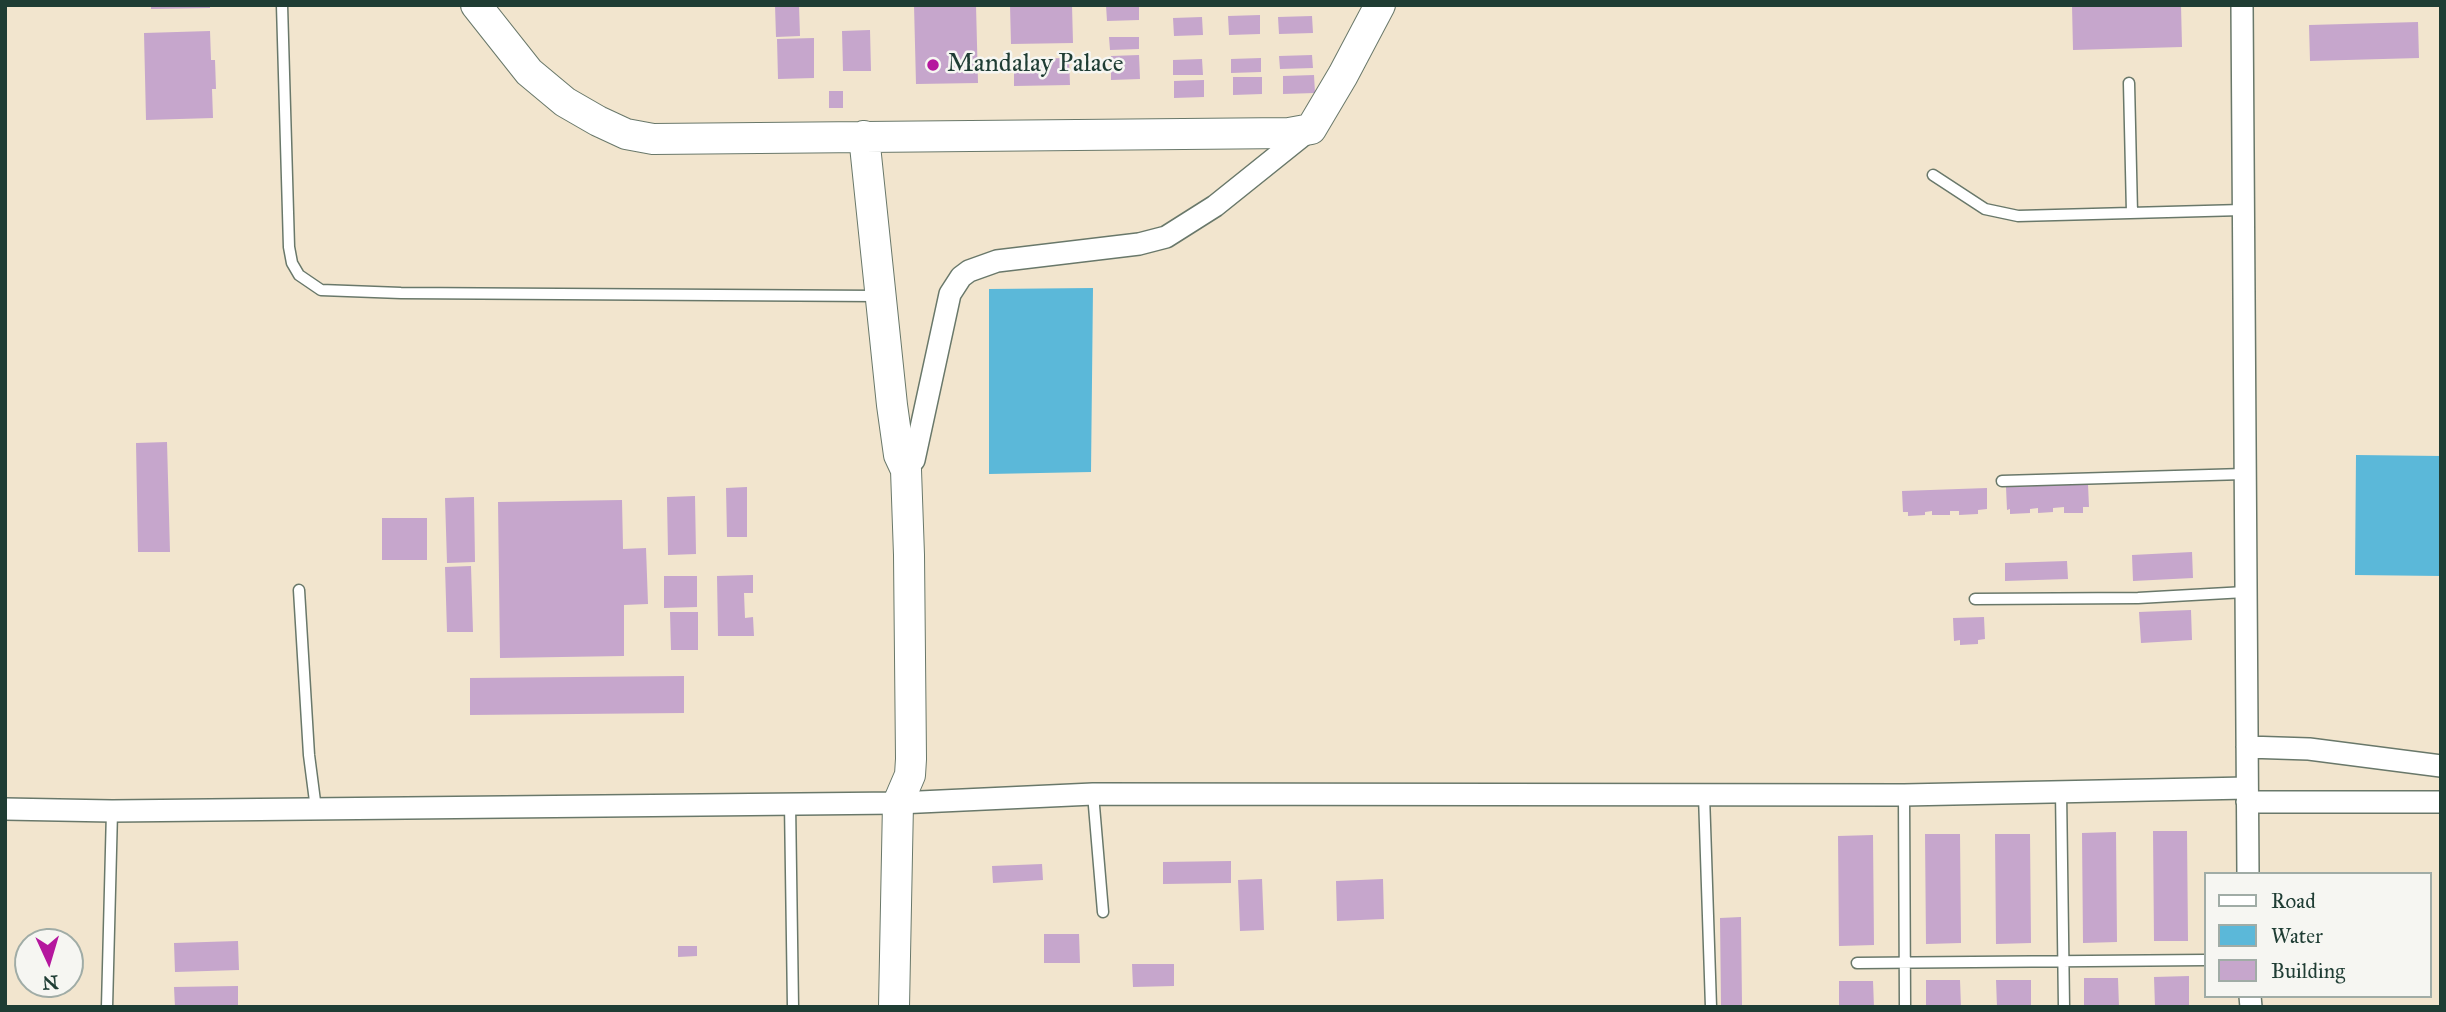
<!DOCTYPE html>
<style>
body{margin:0}
#map{position:relative;width:2446px;height:1012px;overflow:hidden;background:#f2e5ce;font-family:"IM FELL Great Primer",serif}
canvas{display:block}
.frame{position:absolute;inset:0;border:7px solid #1f3d34;pointer-events:none}
.legend{position:absolute;left:2204px;top:872px;width:228px;height:126px;box-sizing:border-box;background:#f6f6f2;border:2px solid #a0aca6;margin:0;padding:9px 12px;list-style:none;font-size:21px;color:#1f3d34}
.legend li{display:flex;align-items:center;gap:14px;height:35px}
.legend b{width:35px;border:2px solid #a0aca6}
.north{position:absolute;left:14px;top:928px;width:70px;height:70px;box-sizing:border-box;background:#f6f6f2;border:2px solid #a0aca6;border-radius:50%;rotate:176deg;font-size:19px;font-weight:700;line-height:28px;text-align:center;color:#1f3d34}
.north::after{content:'';display:block;margin:auto;width:24px;height:32px;background:#b5179e;clip-path:polygon(50% 0,100% 100%,50% 72%,0 100%)}
</style>
<div id="map">
<canvas width="2446" height="1012"></canvas>
<div class="frame"></div>
<ul class="legend">
<li><b style="height:9px;background:#fff"></b>Road</li>
<li><b style="height:19px;background:#5bb8d9"></b>Water</li>
<li><b style="height:19px;background:#c6a6cc"></b>Building</li>
</ul>
<div class="north">N</div>
</div>
<script>
const ctx = document.querySelector('canvas').getContext('2d');
ctx.lineJoin = 'round';
function paint(path, color) {
  ctx.fillStyle = color;
  ctx.fill(path, 'evenodd');
}
function toPath(rows) {
  const path = new Path2D();
  for (const r of rows) {
    path.moveTo(r[0], r[1]);
    for (let i = 2; i < r.length; i += 2) path.lineTo(r[i], r[i + 1]);
  }
  return path;
}
function strokePath(path, color, width, dash) {
  ctx.strokeStyle = color;
  ctx.lineWidth = width;
  ctx.lineCap = dash ? 'butt' : 'round';
  ctx.setLineDash(dash || []);
  ctx.stroke(path);
}
function write(font, color, halo, rows, align = 'center') {
  ctx.font = font + ' "IM FELL Great Primer",serif';
  ctx.lineWidth = 5;
  ctx.setLineDash([]);
  ctx.textBaseline = 'middle';
  ctx.strokeStyle = halo;
  ctx.fillStyle = color;
  for (const [text, x, y, turn = 0] of rows) {
    ctx.save();
    ctx.translate(x, y);
    ctx.rotate((+turn || 0) * Math.PI / 180);
    ctx.textAlign = isNaN(turn) ? turn : align;
    if (halo) ctx.strokeText(text, 0, 0);
    ctx.fillText(text, 0, 0);
    ctx.restore();
  }
}
const water = toPath([
 [1093,288,1091,472,989,474,989,289],
 [2356,455,2441,456,2441,576,2355,575]
]);
const building = toPath([
 [151,5,210,5,210,8,151,9],
 [775,5,799,5,800,36,776,37],
 [914,5,976,5,978,83,916,84],
 [1010,5,1072,5,1073,43,1011,44],
 [1106,5,1139,5,1139,20,1107,21],
 [2072,5,2181,5,2182,47,2073,50],
 [1260,15,1260,34,1229,35,1228,16],
 [1312,16,1313,33,1279,34,1278,17],
 [1202,17,1203,35,1174,36,1173,18],
 [2418,22,2419,58,2310,61,2309,25],
 [870,30,871,71,843,71,842,31],
 [210,31,211,60,215,60,216,89,212,89,213,118,146,120,144,33],
 [1109,37,1139,37,1139,49,1110,50],
 [814,38,814,78,778,79,777,39],
 [1139,55,1140,79,1111,80,1111,56],
 [1312,55,1313,68,1280,69,1279,56],
 [1069,58,1070,85,1014,86,1014,59],
 [1261,58,1261,72,1231,73,1231,59],
 [1202,59,1203,75,1173,75,1173,60],
 [1314,75,1315,93,1283,94,1283,76],
 [1233,77,1262,77,1262,94,1233,95],
 [1204,80,1204,97,1174,98,1174,81],
 [829,91,843,91,843,108,829,108],
 [167,442,170,552,138,552,136,443],
 [2088,484,2089,507,2083,507,2083,513,2064,513,2064,507,2053,508,2053,512,2038,513,2038,508,2030,509,2030,513,2010,514,2010,509,2007,510,2006,487],
 [747,487,747,537,727,537,726,488],
 [1987,488,1987,509,1978,510,1978,514,1959,515,1959,511,1950,511,1950,515,1932,515,1932,511,1925,512,1925,515,1908,516,1908,512,1903,512,1902,491],
 [695,496,696,554,668,555,667,497],
 [474,497,475,562,447,563,445,498],
 [622,500,623,549,646,548,648,604,624,605,624,656,500,658,498,502],
 [382,518,427,518,427,560,382,560],
 [2192,552,2193,578,2133,581,2132,555],
 [2067,561,2068,579,2005,581,2005,563],
 [471,566,473,632,447,632,445,567],
 [753,575,753,593,744,593,745,618,753,617,754,636,718,636,717,576],
 [664,576,697,576,697,607,664,608],
 [2191,610,2192,640,2141,643,2139,612],
 [670,612,698,612,698,650,671,650],
 [1984,617,1985,639,1978,640,1978,644,1960,645,1960,640,1954,641,1953,618],
 [684,676,684,713,470,715,470,678],
 [2153,831,2187,831,2188,941,2154,941],
 [2116,832,2117,942,2083,943,2082,833],
 [1925,834,1960,834,1961,943,1926,944],
 [1995,834,2030,834,2031,943,1996,944],
 [1873,835,1874,945,1839,946,1838,836],
 [1231,861,1231,883,1163,884,1163,862],
 [1042,864,1043,880,993,883,992,866],
 [1262,879,1264,930,1240,931,1238,880],
 [1383,879,1384,919,1337,921,1336,881],
 [1741,917,1742,1005,1721,1005,1720,918],
 [1044,934,1079,934,1080,963,1044,963],
 [238,941,239,970,175,972,174,943],
 [678,946,697,946,697,956,678,957],
 [1132,964,1174,964,1174,986,1133,987],
 [2189,976,2189,1007,2155,1007,2154,977],
 [2084,978,2118,978,2119,1007,2084,1007],
 [1926,980,1960,980,1961,1007,1926,1007],
 [1996,980,2031,980,2031,1007,1997,1007],
 [1839,981,1873,981,1874,1007,1839,1007],
 [238,986,238,1007,175,1007,174,987]
]);
const lane = toPath([
 [282,5,289,247,292,263,299,275,321,290,401,293,877,296],
 [2129,83,2132,213],
 [1933,175,1985,209,2018,216,2242,210],
 [2002,481,2244,474],
 [299,590,309,755,316,809],
 [1975,599,2138,598,2245,592],
 [2061,791,2064,1007],
 [1093,794,1103,912],
 [1704,795,1711,1007],
 [1904,795,1905,1007],
 [790,803,793,1007],
 [1857,963,2206,960],
 [107,1007,112,811]
]);
const street = toPath([
 [2242,5,2248,874],
 [906,470,914,460,950,294,961,277,969,271,997,261,1139,244,1166,237,1215,206,1311,129],
 [2247,747,2309,749,2441,766],
 [2247,802,2441,802],
 [5,809,112,811,898,803,1093,794,1904,795,2247,788],
 [2250,996,2251,1007]
]);
const secondary = toPath([
 [476,5,529,72,565,102,598,121,626,134,653,139,1289,133,1311,129,1343,75,1380,5],
 [864,136,892,405,899,455,906,470,909,555,911,759,910,775,898,803,894,1007]
]);
const markers = [
 [933,65,7,"#b5179e"]
];
const poiNames = [
 ["Mandalay Palace",947,65]
];
paint(water, '#5bb8d9');
paint(building, '#c6a6cc');
strokePath(lane, '#69786a', 13);
strokePath(street, '#69786a', 24);
strokePath(secondary, '#69786a', 32);
strokePath(lane, '#fff', 10);
strokePath(street, '#fff', 21);
strokePath(secondary, '#fff', 30);
for (const [x, y, r, color] of markers) {
  const dot = new Path2D();
  dot.arc(x, y, r, 0, 2 * Math.PI);
  ctx.fillStyle = color;
  ctx.fill(dot);
  strokePath(dot, '#f6f6f2', 2.5);
}
write('26px', '#1f3d34', '#f6f6f2', poiNames, 'left');
</script>
